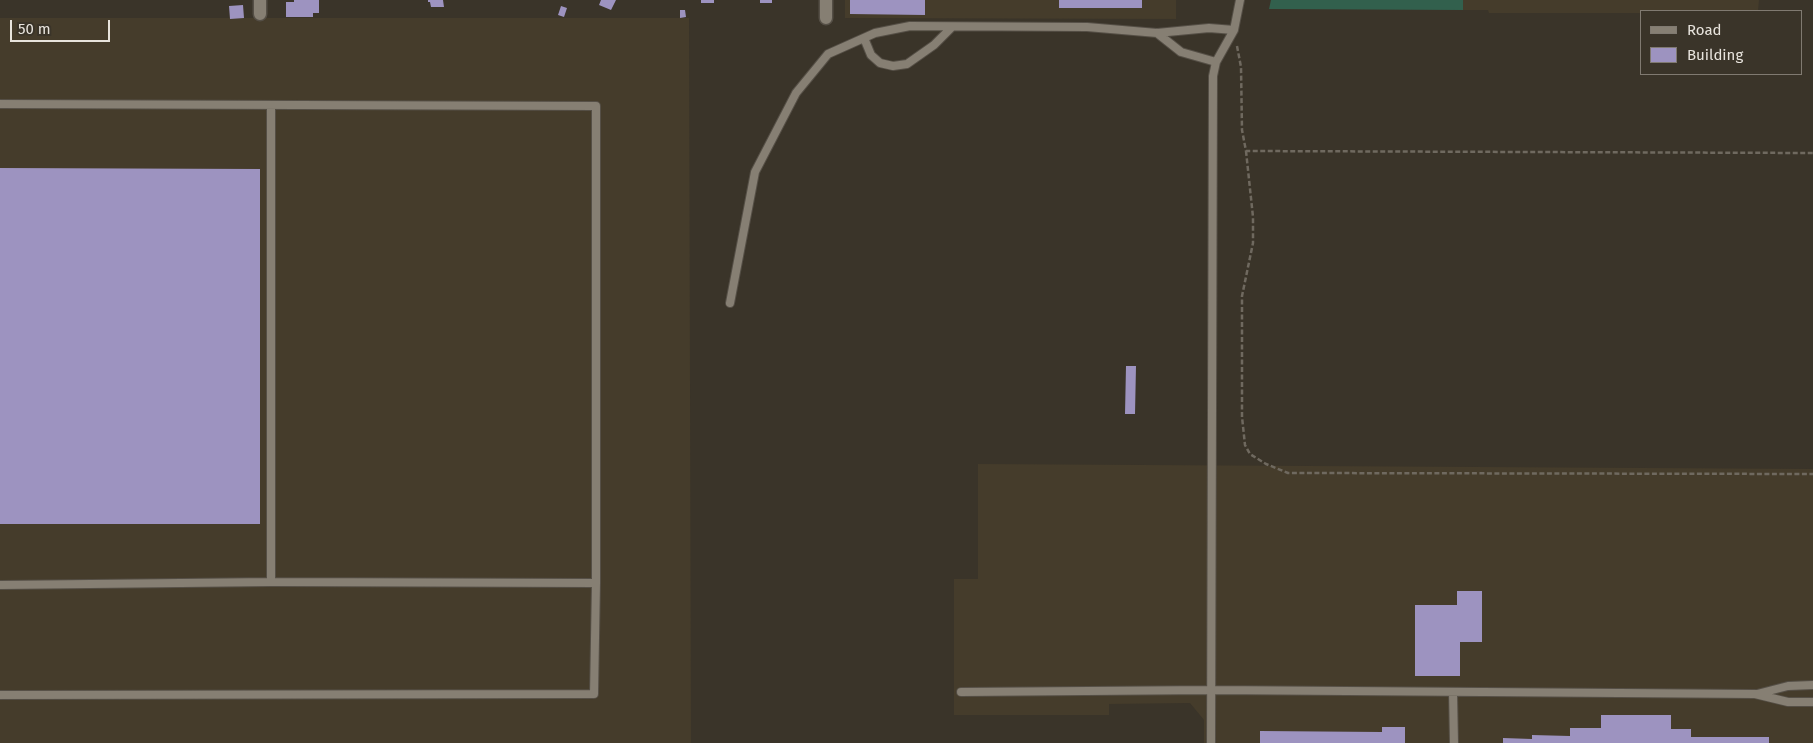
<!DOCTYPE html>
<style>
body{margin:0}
#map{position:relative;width:1813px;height:743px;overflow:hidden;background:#3a3429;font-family:"Fira Sans",sans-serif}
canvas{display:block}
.legend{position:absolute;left:1640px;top:10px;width:162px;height:65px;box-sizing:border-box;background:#3a3429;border:1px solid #807a71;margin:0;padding:6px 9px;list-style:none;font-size:15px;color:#e8e4dd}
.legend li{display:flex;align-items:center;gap:10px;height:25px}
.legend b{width:25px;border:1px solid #807a71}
.scale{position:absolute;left:10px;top:20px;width:100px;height:22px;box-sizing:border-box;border:2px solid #e8e4dd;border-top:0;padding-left:6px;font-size:15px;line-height:18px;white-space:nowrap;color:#e8e4dd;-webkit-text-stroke:4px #3a3429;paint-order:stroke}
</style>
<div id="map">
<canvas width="1813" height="743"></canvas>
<ul class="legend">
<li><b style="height:6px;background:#867f73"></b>Road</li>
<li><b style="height:14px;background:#9d93c0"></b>Building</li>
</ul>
<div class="scale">50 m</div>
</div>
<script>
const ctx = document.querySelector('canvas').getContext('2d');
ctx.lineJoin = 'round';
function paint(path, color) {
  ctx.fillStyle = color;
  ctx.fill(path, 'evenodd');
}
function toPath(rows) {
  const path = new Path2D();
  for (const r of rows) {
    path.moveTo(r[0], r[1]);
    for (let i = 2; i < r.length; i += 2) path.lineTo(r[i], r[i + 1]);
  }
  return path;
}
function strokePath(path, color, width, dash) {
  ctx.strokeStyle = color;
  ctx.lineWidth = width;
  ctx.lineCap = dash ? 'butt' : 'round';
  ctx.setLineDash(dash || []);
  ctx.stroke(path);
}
const built = toPath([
 [845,0,1176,0,1176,19,845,18],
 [1463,0,1759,0,1758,11,1642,11,1642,13,1489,13,1488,10,1463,10],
 [0,18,689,18,691,743,0,743],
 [978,464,1813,469,1813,743,1204,743,1204,720,1190,703,1109,704,1109,715,954,715,954,579,978,579]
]);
const green = toPath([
 [1271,0,1463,0,1463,10,1269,9]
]);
const building = toPath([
 [294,0,319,0,319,13,313,13,313,17,286,17,286,2,294,2],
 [428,0,443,0,444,7,431,7,430,2,428,2],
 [601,0,616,0,611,10,599,5],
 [701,0,714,0,714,3,701,3],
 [760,0,772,0,772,3,760,3],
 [850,0,925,0,925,15,850,14],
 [1059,0,1142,0,1142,8,1059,8],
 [243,5,244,18,230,19,229,6],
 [561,6,567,8,564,17,558,15],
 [680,10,685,10,686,17,680,18],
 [0,168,260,169,260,524,0,524],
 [1126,366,1136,366,1135,414,1125,414],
 [1457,591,1482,591,1482,642,1460,642,1460,676,1415,676,1415,605,1457,605],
 [1601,715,1671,715,1671,729,1691,729,1691,737,1769,737,1769,743,1503,743,1503,738,1532,739,1532,735,1570,736,1570,728,1601,728],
 [1382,727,1405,727,1405,743,1260,743,1260,731,1382,732]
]);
const path = toPath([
 [1237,46,1241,67,1242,130,1246,151,1813,153],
 [1246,151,1253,217,1253,243,1242,296,1242,417,1245,445,1250,454,1266,464,1288,473,1813,474]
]);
const lane = toPath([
 [1157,33,1181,52,1216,62],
 [864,38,871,55,880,63,893,66,907,64,934,45,952,27],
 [0,104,596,106,596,583,271,582,0,585],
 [271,105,271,582],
 [730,303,755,172,796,93,828,54,875,33,910,26,1087,27,1157,33,1209,28,1234,30],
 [961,692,1211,690,1755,694,1788,702,1813,702],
 [1453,692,1454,743],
 [1757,694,1788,686,1813,685],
 [0,695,594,694,596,583],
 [1211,743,1213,76,1216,62,1234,30,1240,0]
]);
const street = toPath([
 [826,0,826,18],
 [260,14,260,0]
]);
paint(built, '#453c2b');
paint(green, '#32604d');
paint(building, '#9d93c0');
strokePath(lane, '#554f46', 10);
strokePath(street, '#554f46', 15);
strokePath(path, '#6f695f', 2.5, [5, 2.5]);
strokePath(lane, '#867f73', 8);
strokePath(street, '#867f73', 12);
</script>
